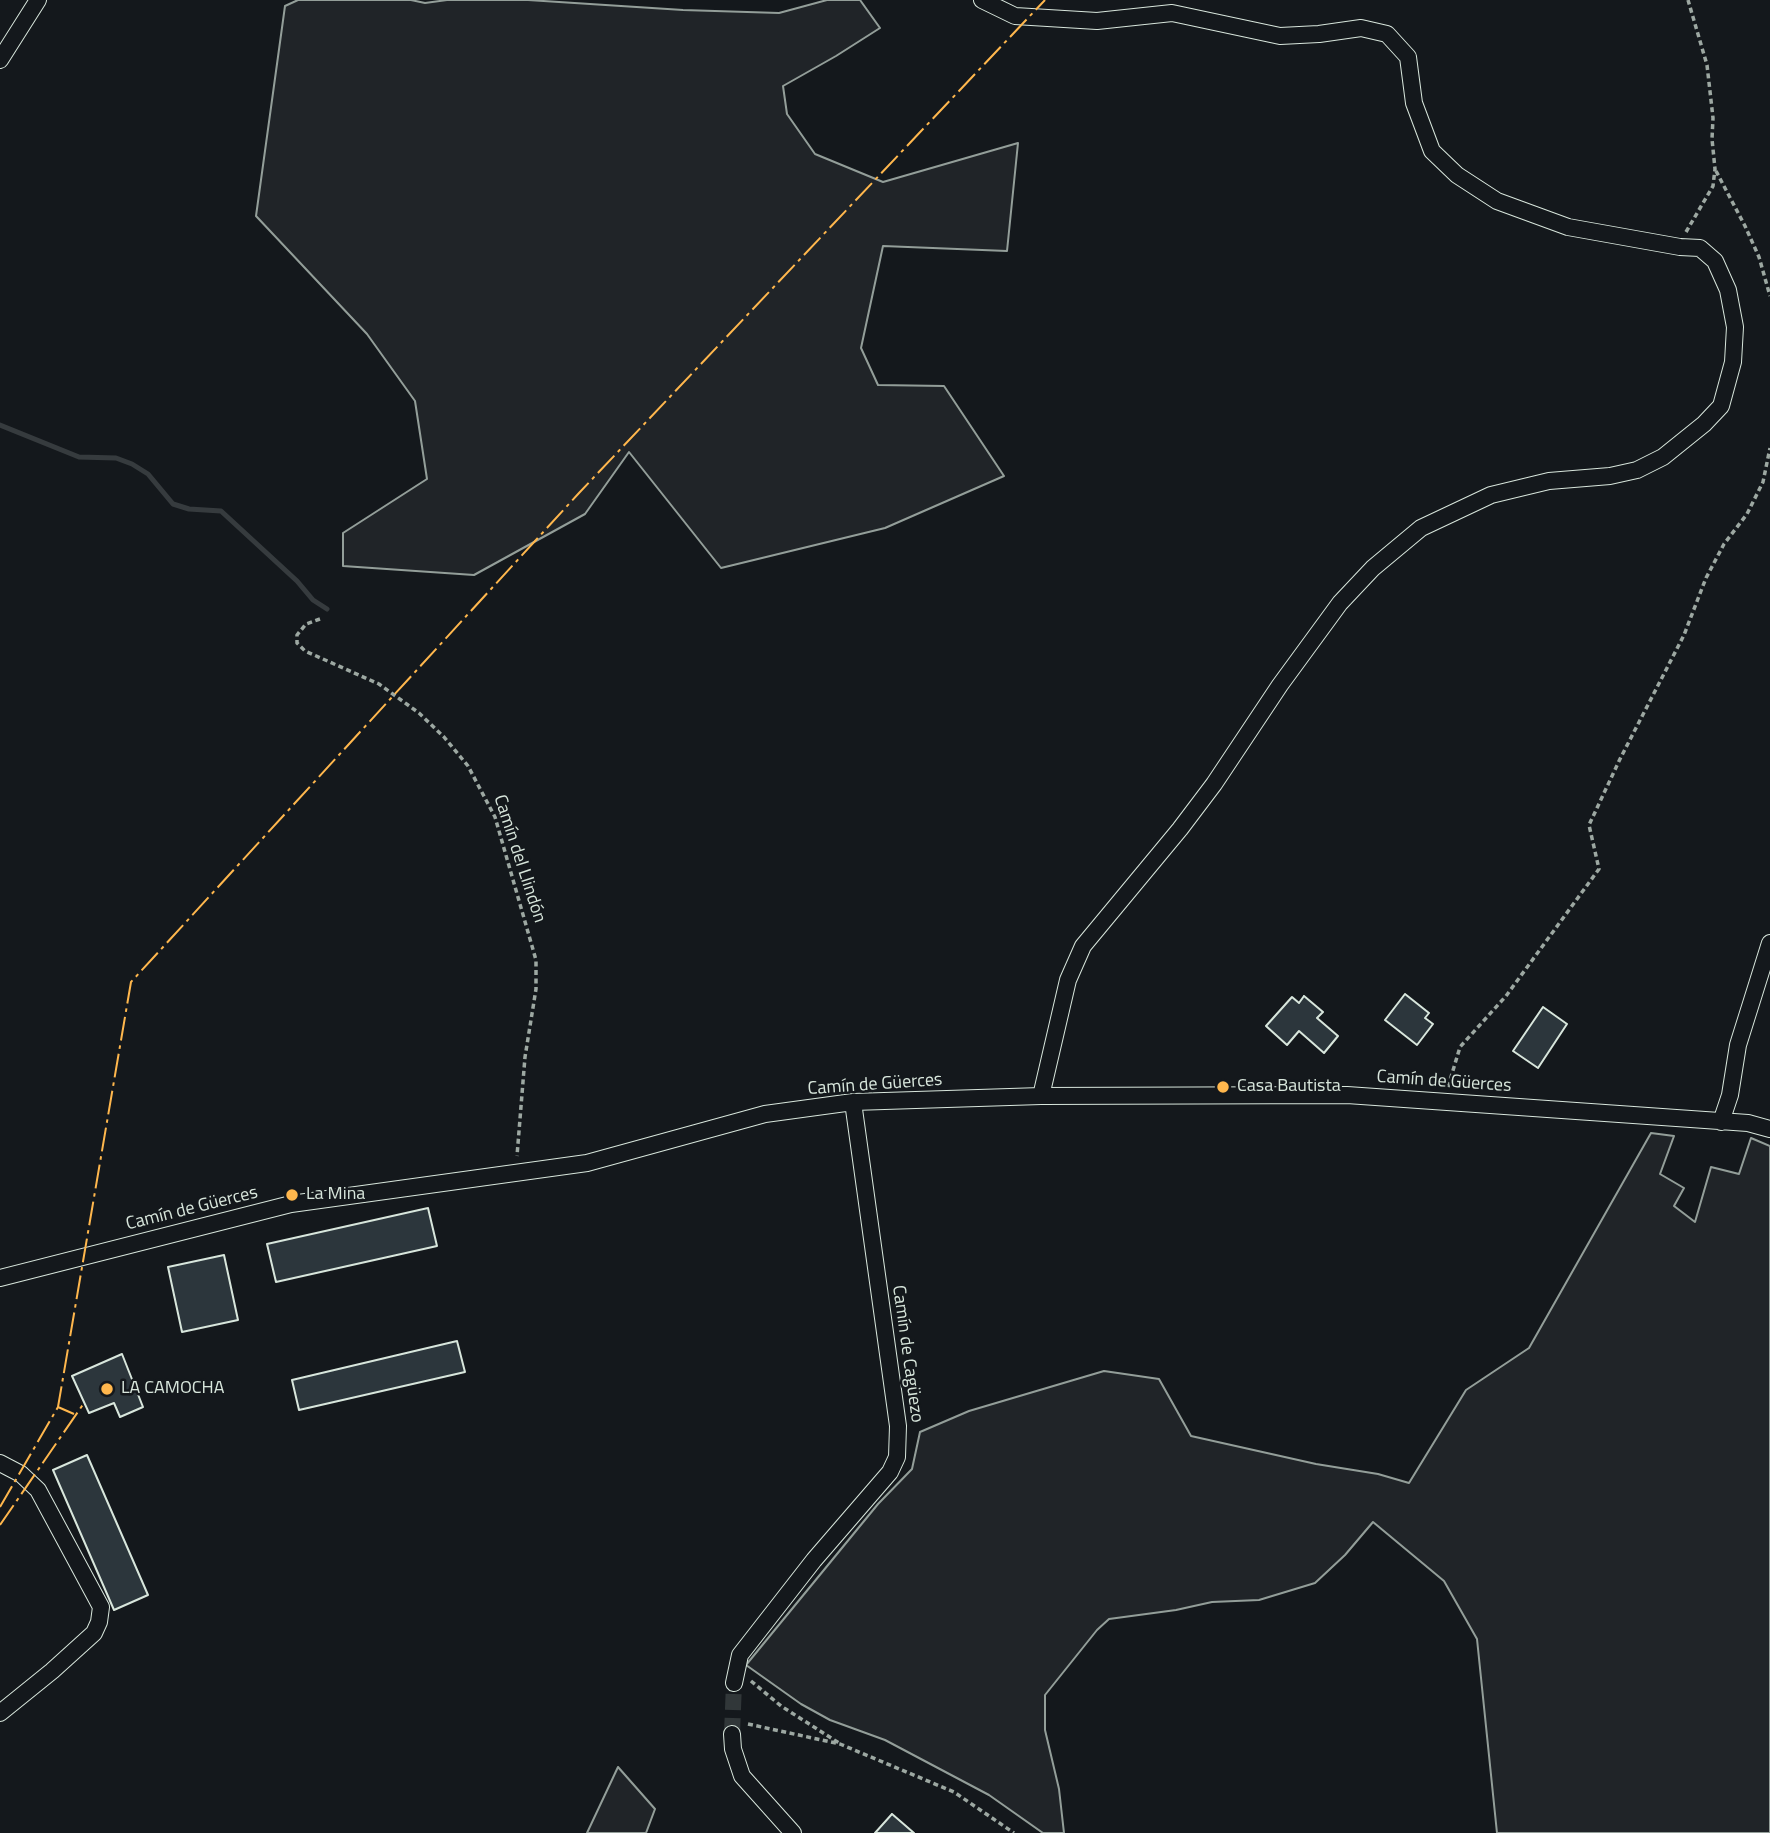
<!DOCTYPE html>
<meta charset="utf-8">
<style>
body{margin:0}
canvas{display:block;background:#14181c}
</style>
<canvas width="1770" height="1833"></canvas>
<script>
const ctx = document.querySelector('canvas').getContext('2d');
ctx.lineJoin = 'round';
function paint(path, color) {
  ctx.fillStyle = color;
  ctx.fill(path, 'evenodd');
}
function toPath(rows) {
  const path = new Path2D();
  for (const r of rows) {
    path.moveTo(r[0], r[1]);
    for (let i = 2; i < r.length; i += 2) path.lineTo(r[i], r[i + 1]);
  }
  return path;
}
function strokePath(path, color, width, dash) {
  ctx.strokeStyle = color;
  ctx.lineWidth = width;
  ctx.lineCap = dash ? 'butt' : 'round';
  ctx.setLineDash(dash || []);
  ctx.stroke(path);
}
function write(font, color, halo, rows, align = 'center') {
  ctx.font = font + ' "Titillium Web",sans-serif';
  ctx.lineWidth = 5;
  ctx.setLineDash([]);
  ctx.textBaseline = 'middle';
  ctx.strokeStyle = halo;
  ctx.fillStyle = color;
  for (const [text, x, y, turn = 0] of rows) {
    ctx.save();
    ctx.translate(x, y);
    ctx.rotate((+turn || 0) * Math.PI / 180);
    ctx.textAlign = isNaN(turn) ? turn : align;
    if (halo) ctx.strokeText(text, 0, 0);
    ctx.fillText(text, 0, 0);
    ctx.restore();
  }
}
const green = toPath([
 [298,0,411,0,425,3,447,0,528,0,683,10,779,13,827,0,860,0,880,28,836,56,783,86,787,114,815,154,883,182,1018,143,1007,251,883,246,861,348,878,385,944,386,1004,476,885,528,721,568,629,452,585,514,474,575,343,566,343,533,427,479,415,401,367,334,256,216,285,6,298,0],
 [1651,1133,1674,1136,1660,1174,1684,1188,1674,1206,1695,1222,1711,1167,1739,1174,1751,1138,1770,1146,1770,1833,1497,1833,1477,1639,1444,1581,1373,1522,1345,1555,1315,1583,1259,1600,1212,1602,1176,1610,1109,1619,1097,1630,1045,1695,1045,1730,1059,1789,1064,1833,1043,1833,989,1795,885,1740,830,1720,801,1704,746,1665,878,1504,912,1469,920,1432,969,1411,1104,1371,1159,1379,1191,1436,1316,1464,1378,1474,1409,1483,1466,1390,1529,1348,1651,1133],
 [618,1767,655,1809,646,1833,587,1833,618,1767]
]);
const stream = toPath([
 [0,425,79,457,116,458,132,464,148,474,173,504,189,509,221,511,297,581,313,600,327,609]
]);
const building = toPath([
 [1405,994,1429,1013,1425,1018,1433,1024,1417,1045,1385,1020,1405,994],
 [1304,996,1323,1012,1317,1018,1338,1036,1324,1053,1299,1031,1287,1045,1266,1026,1292,997,1299,1003,1304,996],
 [1543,1007,1567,1024,1538,1068,1513,1051,1543,1007],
 [428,1208,437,1246,276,1282,267,1244,428,1208],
 [224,1255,238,1320,182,1332,168,1267,224,1255],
 [457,1341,465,1372,299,1410,292,1380,457,1341],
 [122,1354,143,1407,120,1417,114,1403,89,1413,72,1376,122,1354],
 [87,1455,148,1595,114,1610,53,1470,87,1455],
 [892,1814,914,1833,875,1833,892,1814]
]);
const minorTunnel = toPath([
 [732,1734,734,1683]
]);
const path = toPath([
 [1716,171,1745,226,1759,257,1770,296],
 [1686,232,1713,186,1715,169,1712,139,1713,118,1707,65,1688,0],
 [320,619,306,624,297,635,297,643,305,651,379,684,419,713,444,737,468,766,495,817,536,960,536,989,525,1057,517,1156],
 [1448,1087,1460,1047,1506,996,1599,869,1589,825,1620,759,1684,635,1706,578,1724,544,1747,514,1763,482,1770,448],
 [751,1681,781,1706,839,1743],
 [748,1724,840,1744,954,1792,1014,1833]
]);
const minor = toPath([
 [982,0,1015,16,1097,21,1172,13,1280,36,1319,34,1361,28,1387,34,1408,57,1414,103,1432,151,1457,175,1497,201,1568,227,1680,247,1700,248,1715,261,1728,290,1735,327,1733,362,1721,406,1704,424,1663,457,1637,470,1610,476,1549,481,1491,495,1421,528,1373,568,1340,603,1280,685,1214,784,1180,829,1083,946,1068,980,1041,1096],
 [0,60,38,0],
 [1721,1122,1730,1095,1738,1045,1770,943],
 [0,1278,291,1204,587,1163,765,1114,853,1102,1041,1096,1347,1095,1748,1123,1770,1129],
 [0,1463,21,1474,38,1490,101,1607,99,1622,94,1633,52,1671,0,1713],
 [734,1683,740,1655,814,1560,890,1472,897,1457,898,1426,853,1102],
 [732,1734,733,1749,742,1776,793,1833]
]);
const power = toPath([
 [58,1407,74,1414],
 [0,1507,58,1407,131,982,579,493,1045,0],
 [0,1525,84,1403]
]);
const markers = [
 [1223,1087,7,"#ffb74d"],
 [292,1195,7,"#ffb74d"],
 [107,1389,7,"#ffb74d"]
];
const streetNames = [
 ["Camín del Llindón",519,859,72],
 ["Camín de Güerces",1444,1082,4],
 ["Camín de Güerces",875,1085,-4],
 ["Camín de Güerces",192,1209,-14],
 ["Camín de Cagüezo",907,1354,82]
];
const poiNames = [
 ["Casa Bautista",1237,1087],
 ["La Mina",306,1195],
 ["LA CAMOCHA",121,1389]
];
paint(green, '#202428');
strokePath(green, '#939e99', 2);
strokePath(stream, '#363b3e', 5);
paint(building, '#2c363c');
strokePath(building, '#d8e6dc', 2);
strokePath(minorTunnel, '#313739', 16, [16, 8]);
strokePath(minor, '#d8e6dc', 18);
strokePath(path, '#9da8a2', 3.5, [5, 3.5]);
strokePath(minor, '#14181c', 16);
strokePath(power, '#ffb74d', 2, [24, 5, 3.5, 5]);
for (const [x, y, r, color] of markers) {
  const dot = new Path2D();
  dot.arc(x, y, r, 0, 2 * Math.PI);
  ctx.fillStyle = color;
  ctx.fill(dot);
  strokePath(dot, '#14181c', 2.5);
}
write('18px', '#d8e6dc', '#14181c', streetNames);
write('18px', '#d8e6dc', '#14181c', poiNames, 'left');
</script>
